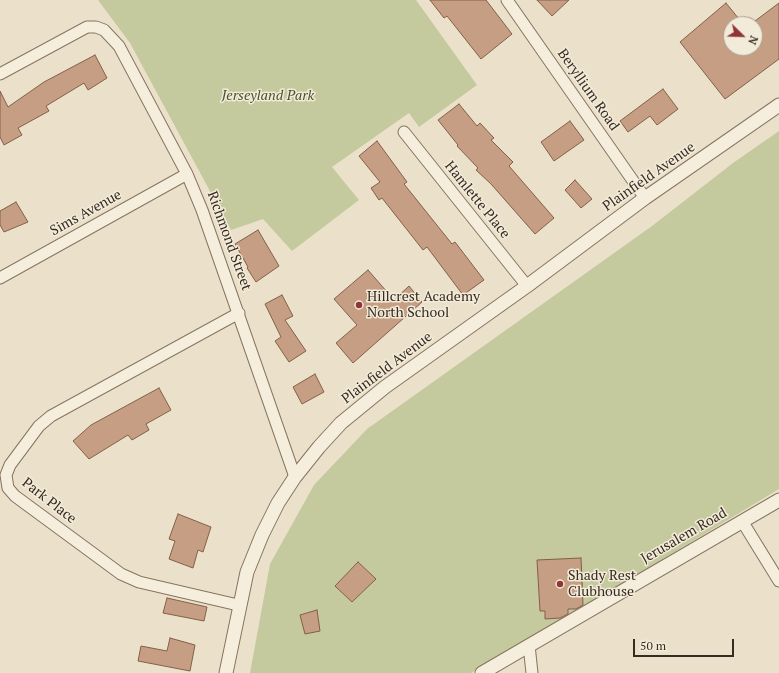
<!DOCTYPE html>
<style>
body{margin:0}
#map{position:relative;width:779px;height:673px;overflow:hidden;background:#ebe1ca;font-family:"PT Serif",serif}
canvas{display:block}
.north{position:absolute;left:723px;top:16px;width:40px;height:40px;box-sizing:border-box;background:#f3ebd9;border:1px solid #a89f90;border-radius:50%;rotate:113deg;font-size:11px;font-weight:700;line-height:16px;text-align:center;color:#382c22}
.north::after{content:'';display:block;margin:auto;width:14px;height:18px;background:#903536;clip-path:polygon(50% 0,100% 100%,50% 72%,0 100%)}
.scale{position:absolute;left:633px;top:639px;width:101px;height:18px;box-sizing:border-box;border:2px solid #382c22;border-top:0;padding-left:5px;font-size:12px;line-height:14px;white-space:nowrap;color:#382c22;-webkit-text-stroke:3px #f3ebd9;paint-order:stroke}
</style>
<div id="map">
<canvas width="779" height="673"></canvas>
<div class="north">N</div>
<div class="scale">50 m</div>
</div>
<script>
const ctx = document.querySelector('canvas').getContext('2d');
ctx.lineJoin = 'round';
function paint(path, color) {
  ctx.fillStyle = color;
  ctx.fill(path, 'evenodd');
}
function toPath(rows) {
  const path = new Path2D();
  for (const r of rows) {
    path.moveTo(r[0], r[1]);
    for (let i = 2; i < r.length; i += 2) path.lineTo(r[i], r[i + 1]);
  }
  return path;
}
function strokePath(path, color, width, dash) {
  ctx.strokeStyle = color;
  ctx.lineWidth = width;
  ctx.lineCap = dash ? 'butt' : 'round';
  ctx.setLineDash(dash || []);
  ctx.stroke(path);
}
function write(font, color, halo, rows, align = 'center') {
  ctx.font = font + ' "PT Serif",serif';
  ctx.lineWidth = 3;
  ctx.setLineDash([]);
  ctx.textBaseline = 'middle';
  ctx.strokeStyle = halo;
  ctx.fillStyle = color;
  for (const [text, x, y, turn = 0] of rows) {
    ctx.save();
    ctx.translate(x, y);
    ctx.rotate((+turn || 0) * Math.PI / 180);
    ctx.textAlign = isNaN(turn) ? turn : align;
    if (halo) ctx.strokeText(text, 0, 0);
    ctx.fillText(text, 0, 0);
    ctx.restore();
  }
}
const green = toPath([
 [98,0,416,0,477,85,419,127,409,113,332,167,359,200,292,251,263,219,231,230,130,43],
 [779,131,779,489,519,646,471,673,250,673,270,564,314,485,367,429,652,226,733,163]
]);
const building = toPath([
 [430,0,486,0,512,34,481,59,447,16,444,18,430,0],
 [537,0,569,0,552,16,537,0],
 [726,3,743,24,731,24,731,48,755,48,755,21,779,3,779,59,725,99,680,42,726,3],
 [95,55,107,78,88,90,84,83,46,106,49,111,18,128,22,135,4,145,0,137,0,91,8,107,44,82,95,55],
 [663,89,678,109,657,125,650,116,628,132,620,121,663,89],
 [459,104,477,126,480,123,494,138,491,140,513,162,509,166,554,218,535,234,491,184,476,170,478,168,457,146,458,145,438,120,459,104],
 [570,121,584,140,554,161,541,142,570,121],
 [377,141,407,182,404,184,452,244,455,242,484,280,463,295,427,247,423,250,382,198,379,200,371,188,380,182,359,156,377,141],
 [575,180,592,199,581,208,565,190,575,180],
 [16,202,28,222,4,232,0,225,0,211,16,202],
 [258,230,279,266,256,282,247,268,248,267,235,244,258,230],
 [368,270,394,300,409,286,422,302,353,363,336,343,357,325,334,299,368,270],
 [282,295,293,316,285,320,306,351,289,362,275,341,281,337,265,304,282,295],
 [315,374,324,392,302,404,293,387,315,374],
 [159,388,171,410,146,424,149,430,132,440,128,435,89,459,73,441,91,425,159,388],
 [178,514,211,527,203,552,198,550,193,568,169,559,175,541,169,539,178,514],
 [581,558,583,605,576,609,568,609,568,614,560,618,545,619,545,611,540,611,537,560,581,558],
 [358,562,376,579,352,602,335,586,358,562],
 [167,598,207,607,204,621,163,613,167,598],
 [317,610,320,631,305,634,300,615,317,610],
 [170,638,195,645,190,671,138,661,141,646,167,651,170,638]
]);
const minor = toPath([
 [507,0,645,198],
 [0,74,87,27,96,27,104,30,119,46,187,174,202,210,295,477],
 [404,132,527,286],
 [0,278,187,174],
 [742,521,779,581],
 [238,605,139,582,121,574,15,496,8,488,6,475,10,465,39,426,51,416,239,313],
 [529,645,532,673]
]);
const tertiary = toPath([
 [226,673,247,572,262,535,278,503,295,477,319,447,341,423,385,387,527,286,645,198,779,105],
 [482,673,779,500]
]);
const markers = [
 [359,305,4,"#903536"],
 [560,584,4,"#903536"]
];
const streetNames = [
 ["Beryllium Road",588,90,55],
 ["Plainfield Avenue",649,177,-35],
 ["Hamlette Place",477,200,51],
 ["Sims Avenue",86,213,-29],
 ["Richmond Street",229,241,70],
 ["Plainfield Avenue",387,368,-37],
 ["Park Place",49,501,38],
 ["Jerusalem Road",684,536,-30]
];
const parkNames = [
 ["Jerseyland Park",268,96]
];
const poiNames = [
 ["Hillcrest Academy",367,297],
 ["North School",367,313],
 ["Shady Rest",568,576],
 ["Clubhouse",568,592]
];
paint(green, '#c4c99e');
paint(building, '#c69e83');
strokePath(building, '#835f48', 1);
strokePath(minor, '#867460', 13);
strokePath(tertiary, '#867460', 15);
strokePath(minor, '#f6eedd', 11);
strokePath(tertiary, '#f6eedd', 13);
for (const [x, y, r, color] of markers) {
  const dot = new Path2D();
  dot.arc(x, y, r, 0, 2 * Math.PI);
  ctx.fillStyle = color;
  ctx.fill(dot);
  strokePath(dot, '#f3ebd9', 1.5);
}
write('14px', '#382c22', '#f3ebd9', streetNames);
write('italic 14px', '#49532a', '#f3ebd9', parkNames);
write('14px', '#382c22', '#f3ebd9', poiNames, 'left');
</script>
